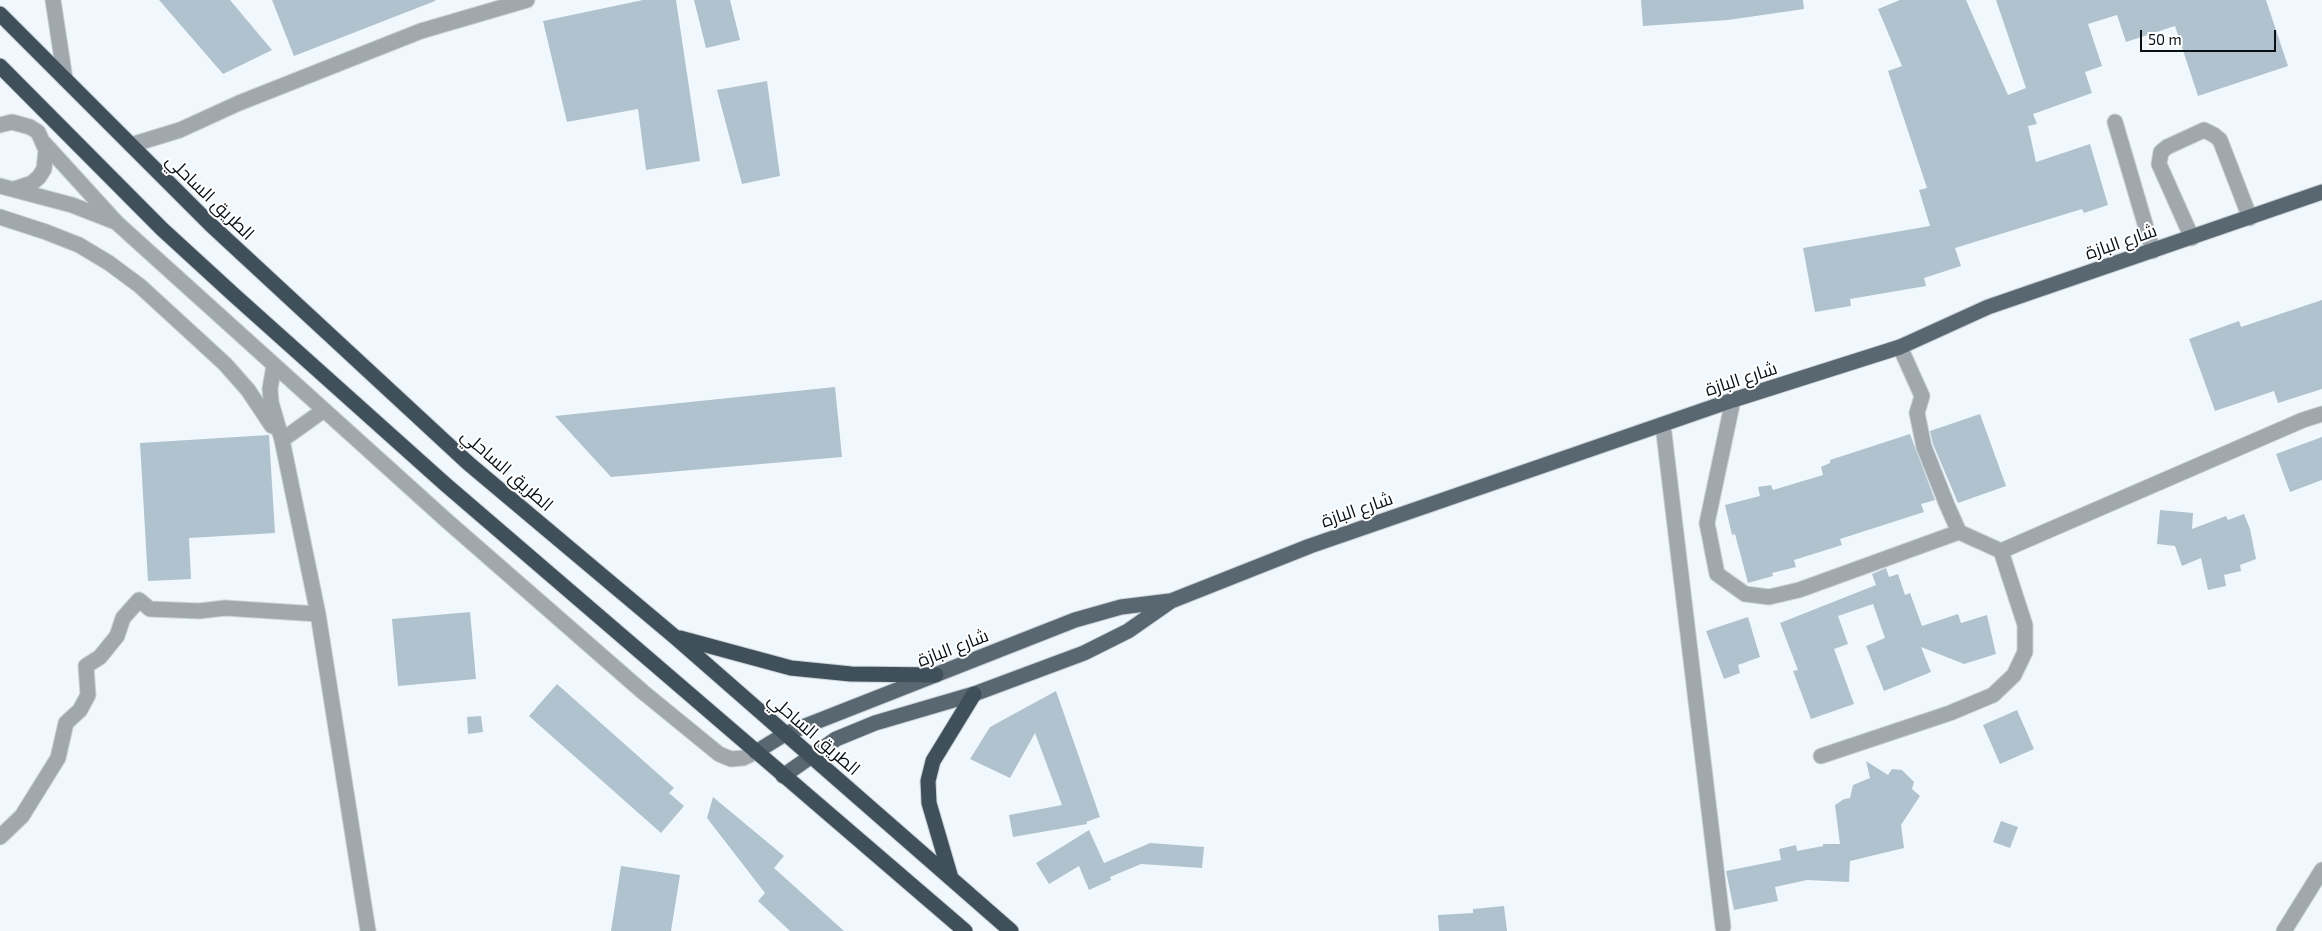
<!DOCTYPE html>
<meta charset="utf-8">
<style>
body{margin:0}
#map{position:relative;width:2322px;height:931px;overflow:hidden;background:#f0f8fd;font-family:"Exo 2",sans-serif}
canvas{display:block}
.scale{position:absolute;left:2140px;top:30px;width:136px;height:22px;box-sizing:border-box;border:2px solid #091014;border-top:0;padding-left:6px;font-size:15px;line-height:18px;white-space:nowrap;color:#091014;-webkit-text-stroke:4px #fff;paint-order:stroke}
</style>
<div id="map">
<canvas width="2322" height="931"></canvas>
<div class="scale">50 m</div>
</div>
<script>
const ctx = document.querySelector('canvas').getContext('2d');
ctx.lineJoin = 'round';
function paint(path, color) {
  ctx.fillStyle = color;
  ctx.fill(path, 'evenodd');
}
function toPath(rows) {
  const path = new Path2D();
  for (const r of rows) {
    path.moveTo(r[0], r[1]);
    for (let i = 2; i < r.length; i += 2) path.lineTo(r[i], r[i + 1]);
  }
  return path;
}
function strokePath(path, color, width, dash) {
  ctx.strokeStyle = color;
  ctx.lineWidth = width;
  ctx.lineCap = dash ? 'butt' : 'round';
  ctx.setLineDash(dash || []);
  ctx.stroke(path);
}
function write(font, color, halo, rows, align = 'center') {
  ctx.font = font + ' "Exo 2",Cairo,sans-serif';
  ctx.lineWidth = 4;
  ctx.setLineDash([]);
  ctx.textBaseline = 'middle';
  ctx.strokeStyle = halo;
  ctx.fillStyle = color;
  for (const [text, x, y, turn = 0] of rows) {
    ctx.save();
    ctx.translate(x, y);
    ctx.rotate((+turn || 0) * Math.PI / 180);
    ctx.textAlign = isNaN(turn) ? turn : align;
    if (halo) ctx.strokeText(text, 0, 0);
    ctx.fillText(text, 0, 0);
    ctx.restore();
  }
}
const building = toPath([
 [159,0,230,0,272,50,223,74],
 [272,0,435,0,435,1,294,56],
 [643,0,676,0,700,161,646,170,638,109,567,122,543,21],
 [694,0,730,0,740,40,706,48],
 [1641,0,1803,0,1804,9,1728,20,1643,26],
 [1900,0,1966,0,2008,95,2026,88,1996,0,2266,0,2288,66,2198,96,2175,26,2126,42,2117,15,2088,24,2102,66,2085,72,2092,93,2033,114,2037,124,2028,126,2036,162,2090,144,2108,205,2084,213,2082,209,1955,248,1961,266,1924,278,1926,286,1850,299,1851,306,1815,312,1803,248,1930,226,1919,190,1927,188,1888,71,1902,66,1878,9],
 [767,81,780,176,742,184,717,90],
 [2322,300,2322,389,2278,403,2274,391,2215,411,2189,339,2239,321,2241,327],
 [835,387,842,457,611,477,555,416],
 [1980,414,2006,486,1958,503,1933,444,1930,431],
 [1910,434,1935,500,1921,504,1924,512,1840,539,1842,545,1794,560,1796,567,1772,573,1773,576,1748,583,1735,534,1732,535,1725,505,1760,496,1758,487,1771,485,1773,490,1823,475,1821,467,1830,463,1830,460],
 [269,435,275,533,189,538,191,579,148,581,140,443],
 [2322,437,2322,480,2290,492,2276,454],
 [2160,510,2193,513,2192,529,2226,516,2228,520,2244,514,2250,529,2256,559,2240,565,2241,571,2224,575,2226,586,2208,590,2201,558,2182,566,2175,546,2157,544],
 [1886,568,1889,577,1898,574,1905,595,1910,593,1922,626,1958,614,1961,623,1987,615,1996,654,1964,664,1921,647,1931,672,1884,691,1866,646,1885,638,1873,604,1838,616,1848,644,1834,649,1854,704,1811,719,1793,671,1798,670,1780,623,1876,585,1872,574],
 [470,612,476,679,398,686,392,619],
 [1748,617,1760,657,1738,665,1740,673,1724,679,1706,631],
 [557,684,674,788,669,793,684,806,661,833,529,716],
 [1056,691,1100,817,1086,822,1087,824,1013,837,1009,815,1062,805,1035,733,1010,778,970,759,990,727],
 [2017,710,2034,749,2000,764,1983,725],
 [481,716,483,732,468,734,467,717],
 [1866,761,1888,775,1892,769,1902,770,1914,782,1912,789,1920,796,1901,825,1904,848,1850,861,1849,882,1807,880,1775,887,1778,901,1734,910,1726,871,1781,860,1779,849,1796,845,1797,851,1823,846,1823,844,1840,844,1835,805,1844,799,1850,798,1853,785,1870,778],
 [713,797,784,856,774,868,844,931,790,931,758,901,765,893,707,818],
 [2001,821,2018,827,2010,848,1993,842],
 [1089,830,1104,863,1150,843,1204,847,1202,868,1141,864,1110,877,1111,880,1089,890,1079,866,1049,884,1036,863],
 [621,866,680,875,671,931,611,931],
 [1504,906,1507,931,1439,931,1438,915,1473,913,1473,909]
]);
const minor = toPath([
 [53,0,65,79],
 [2115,122,2153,251],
 [0,125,12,122,30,127,38,132,46,150,44,169,39,177,32,183,14,189],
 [44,143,117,223,446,520,643,692,719,754,731,759,743,758,756,752],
 [131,145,180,130,239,103,421,31,527,0],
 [0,186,72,205,113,221],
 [0,217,46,232,79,245,109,263,140,286,225,364,248,390,272,426],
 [2192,238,2159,164,2161,152,2167,147,2204,130,2214,135,2220,140,2250,218],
 [274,365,270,389,271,402,282,440,318,614,368,931],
 [1733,400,1707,523,1717,574,1745,594,1769,597,1799,590,1959,532],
 [1663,425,1723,927],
 [282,440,324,410],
 [2001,551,2303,420,2322,414],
 [1821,756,1950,713,1993,695,2014,675,2025,652,2025,625,2001,551,1959,532,1947,505,1924,447,1917,413,1922,396,1900,347],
 [0,837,22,816,58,758,66,723,80,710,88,695,86,666,100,657,117,636,123,618,139,600,150,609,199,611,225,608,318,614],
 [2284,931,2322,870]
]);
const major = toPath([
 [756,752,785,734,1075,620,1121,607,1170,601],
 [783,776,836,739,875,723,974,694,1084,653,1128,631,1171,601,1310,546,1733,400,1900,347,1988,307,2322,192]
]);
const highway = toPath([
 [0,14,211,225,468,463,675,637,1011,931],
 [0,66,162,229,234,295,445,484,965,931],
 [680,638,791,668,851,674,936,675],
 [951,878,929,803,928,781,933,761,974,694]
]);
const streetNames = [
 ["الطريق الساحلي",210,197,44],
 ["شارع البازة",2121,242,-19],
 ["شارع البازة",1741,379,-18],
 ["الطريق الساحلي",507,470,41],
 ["شارع البازة",1357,510,-19],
 ["شارع البازة",953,648,-21],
 ["الطريق الساحلي",814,734,41]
];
paint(building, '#afc2ce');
strokePath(minor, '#cbd3d8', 17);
strokePath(major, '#cbd3d8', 17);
strokePath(highway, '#cbd3d8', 17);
strokePath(minor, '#a0a8ad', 15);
strokePath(major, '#596771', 15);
strokePath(highway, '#40505b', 15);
write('18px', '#091014', '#fff', streetNames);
</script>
